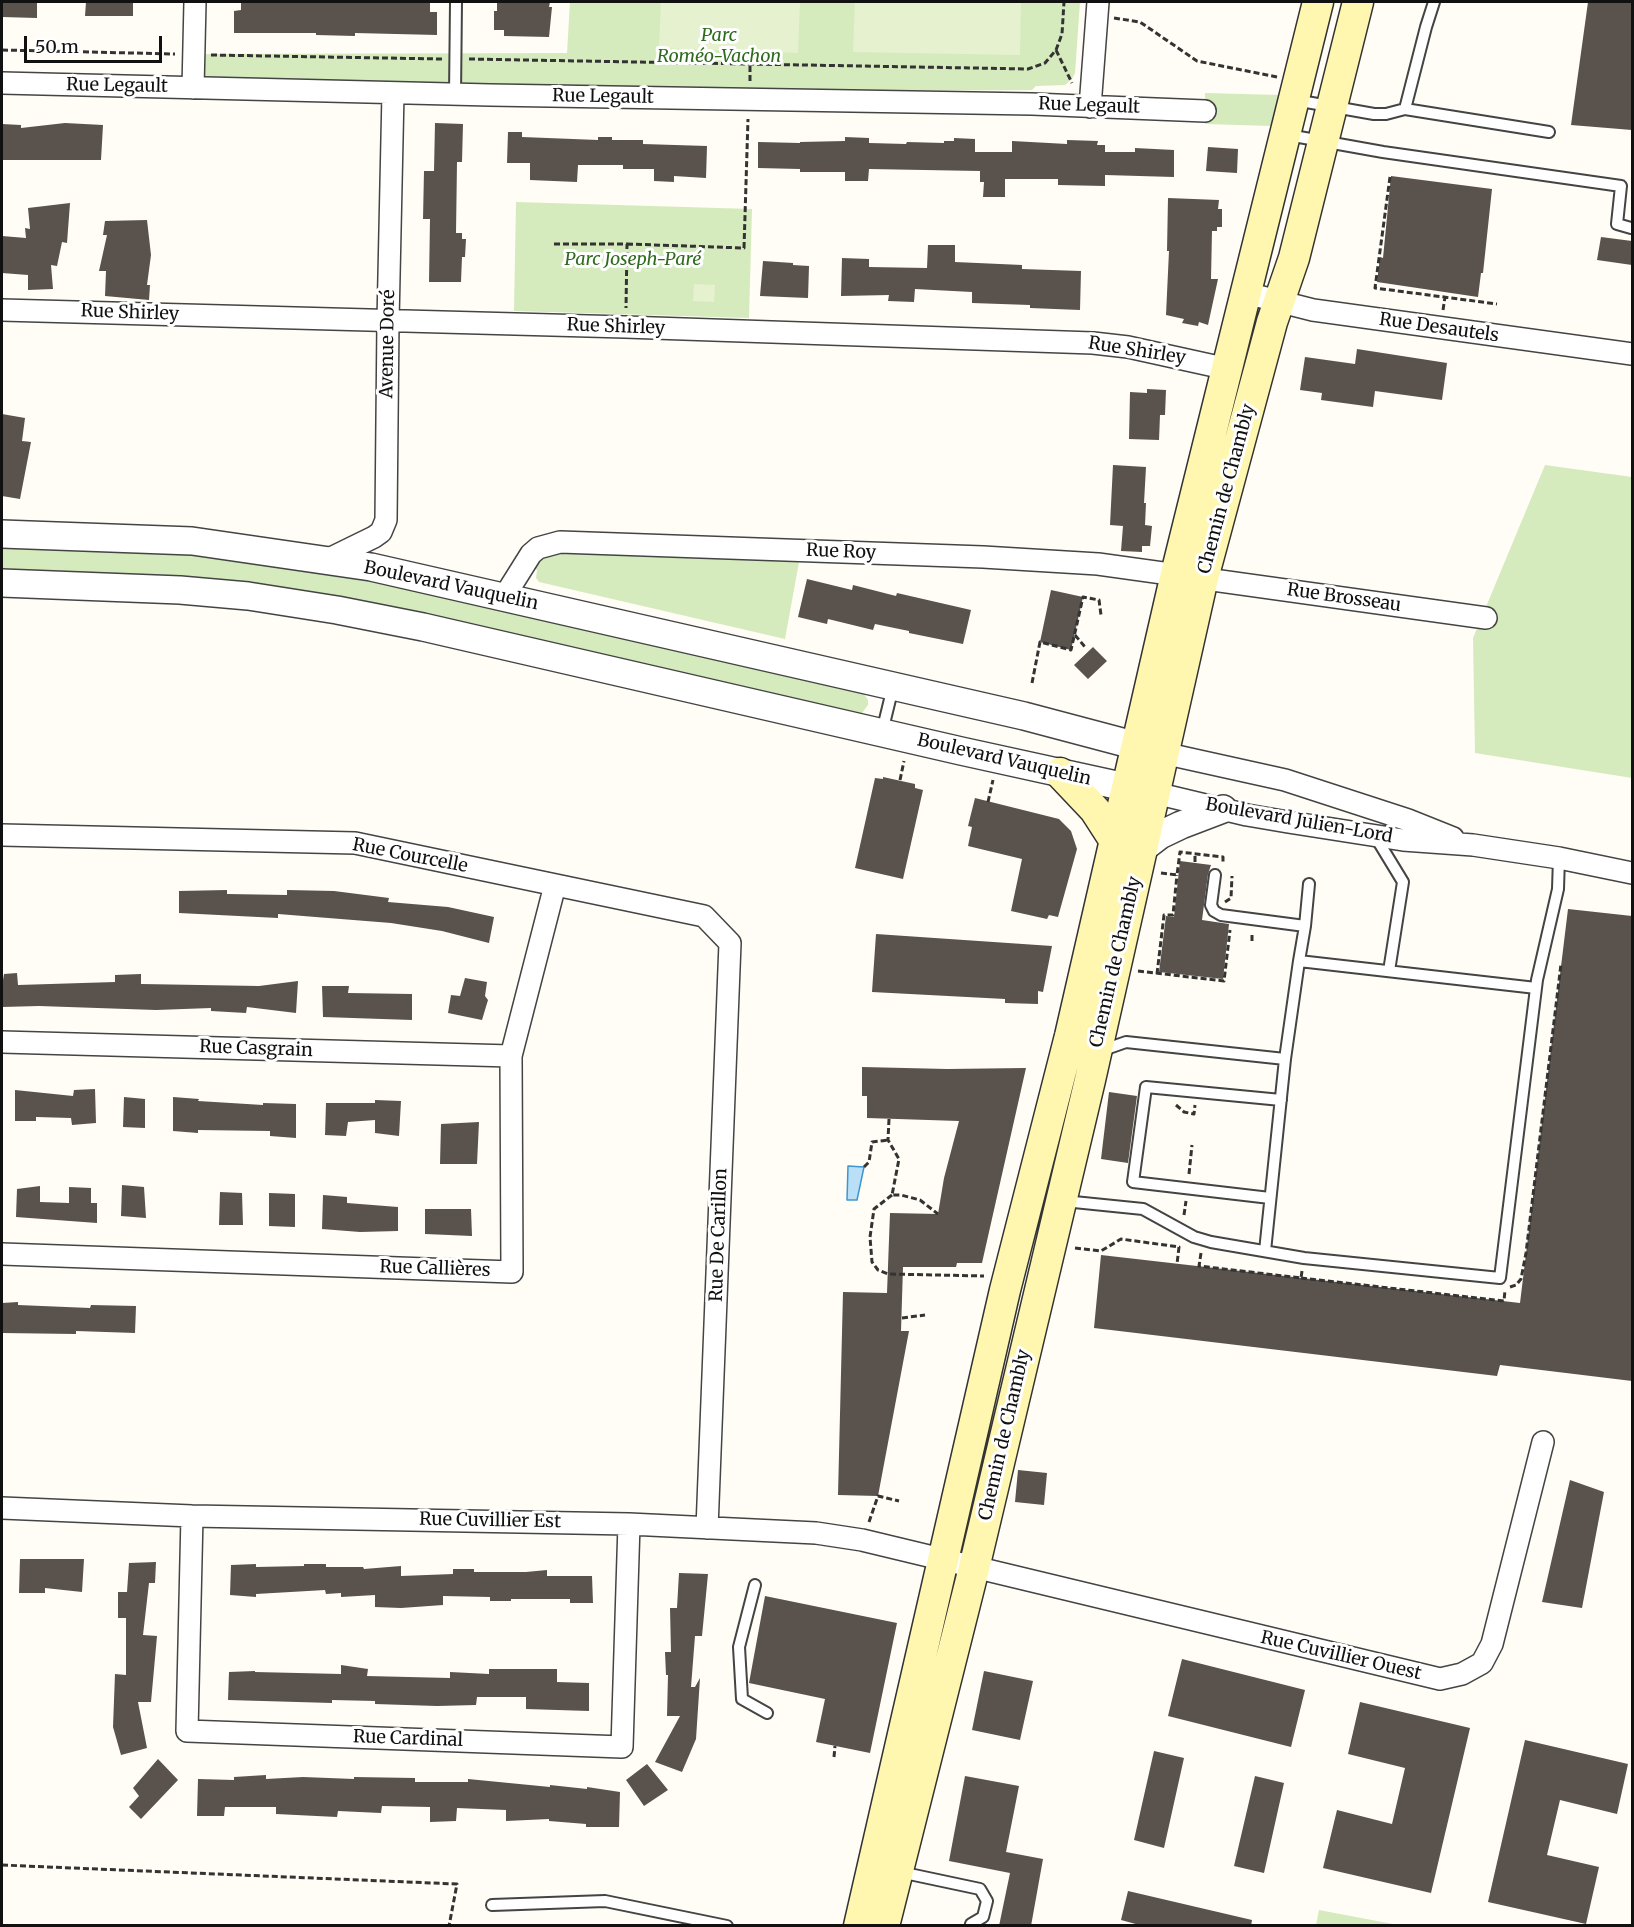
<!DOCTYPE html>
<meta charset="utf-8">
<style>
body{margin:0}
#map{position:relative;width:1634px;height:1927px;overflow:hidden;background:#fffdf5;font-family:Merriweather,serif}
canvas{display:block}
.frame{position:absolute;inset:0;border:3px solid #111;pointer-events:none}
.scale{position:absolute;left:24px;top:36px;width:138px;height:27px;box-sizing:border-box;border:3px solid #111;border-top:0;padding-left:8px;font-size:18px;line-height:21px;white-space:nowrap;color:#111;-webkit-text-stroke:4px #fff;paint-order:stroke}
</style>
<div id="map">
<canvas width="1634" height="1927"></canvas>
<div class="frame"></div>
<div class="scale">50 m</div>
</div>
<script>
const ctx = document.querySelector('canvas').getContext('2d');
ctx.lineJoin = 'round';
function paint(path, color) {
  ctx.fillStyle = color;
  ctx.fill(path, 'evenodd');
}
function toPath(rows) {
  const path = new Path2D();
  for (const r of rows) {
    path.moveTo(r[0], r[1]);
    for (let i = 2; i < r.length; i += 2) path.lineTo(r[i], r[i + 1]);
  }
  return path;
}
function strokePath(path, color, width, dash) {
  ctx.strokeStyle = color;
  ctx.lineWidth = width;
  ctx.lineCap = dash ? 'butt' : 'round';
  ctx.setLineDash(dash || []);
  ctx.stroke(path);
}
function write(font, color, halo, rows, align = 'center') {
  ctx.font = font + ' Merriweather,serif';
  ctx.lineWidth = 6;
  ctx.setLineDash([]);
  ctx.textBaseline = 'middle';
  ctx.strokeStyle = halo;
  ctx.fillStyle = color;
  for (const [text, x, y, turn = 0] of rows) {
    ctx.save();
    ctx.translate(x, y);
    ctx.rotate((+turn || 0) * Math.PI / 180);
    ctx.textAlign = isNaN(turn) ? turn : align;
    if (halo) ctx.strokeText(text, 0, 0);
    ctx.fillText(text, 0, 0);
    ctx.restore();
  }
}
const green = toPath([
 [570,2,1080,2,1075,73,1072,79,1065,85,1036,86,1032,90,393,93,193,88,194,54,567,53],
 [1205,93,1280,95,1272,126,1205,124],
 [516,202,752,209,749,318,514,311],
 [1545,465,1632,477,1632,778,1475,753,1473,638],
 [2,547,119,549,216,556,398,584,862,691,868,700,868,705,862,713,857,715,391,609,2,572],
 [554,553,799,562,785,639,539,582,536,578,537,570,535,568,537,564,544,557],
 [1319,1910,1398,1925,1316,1925]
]);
const pitch = toPath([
 [661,2,800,2,798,53,659,48],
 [855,2,1021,2,1020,55,853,52],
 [694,284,715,285,714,302,693,301]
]);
const water = toPath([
 [848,1166,864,1167,857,1200,847,1200,848,1166]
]);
const building = toPath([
 [2,2,37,2,37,18,2,17],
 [86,2,133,2,133,16,85,16],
 [241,2,430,2,430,12,437,12,437,35,355,33,355,36,316,35,316,33,234,33,234,11,241,10],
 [497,2,550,2,549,7,552,7,549,37,504,36,504,30,494,30,494,11,497,11],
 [1588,2,1632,2,1632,130,1571,125],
 [65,123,103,125,101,160,2,160,2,124,21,125,21,128],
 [435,123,463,124,462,162,457,162,456,233,462,233,462,239,466,239,465,257,462,257,461,282,429,282,430,219,423,219,424,171,434,171],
 [508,132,522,132,522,137,598,140,598,137,612,137,612,140,643,140,643,144,707,146,706,178,674,176,674,182,654,181,654,169,623,169,623,165,578,165,577,182,530,180,530,163,507,163],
 [845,137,869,138,869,143,906,144,907,142,944,143,944,141,954,141,954,138,975,139,975,152,1012,152,1012,141,1067,144,1067,140,1098,141,1097,145,1105,145,1105,152,1135,152,1135,148,1174,150,1174,177,1105,175,1105,186,1058,185,1058,179,1005,179,1005,197,983,197,984,182,980,182,980,171,869,169,868,181,845,181,845,172,800,172,800,169,758,168,758,142,800,143,800,142,845,141],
 [1208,147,1238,149,1237,173,1206,171],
 [1391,176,1492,189,1483,273,1481,273,1478,297,1377,282,1380,257,1383,258],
 [1168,198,1219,200,1218,209,1222,209,1222,227,1217,227,1217,231,1212,231,1211,279,1218,279,1208,325,1199,322,1198,326,1182,323,1184,319,1166,315,1169,251,1167,251],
 [70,203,67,243,62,242,57,266,51,265,53,289,28,290,28,275,2,273,2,236,26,238,25,228,30,229,28,208],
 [147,220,151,255,147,285,150,285,149,300,105,296,106,271,99,271,107,235,103,235,105,221],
 [1601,237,1632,241,1632,265,1597,260],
 [928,245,955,245,955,262,1022,265,1022,269,1081,271,1080,310,1030,308,1030,305,972,303,972,292,915,289,914,302,888,301,889,295,841,296,842,258,869,259,869,267,927,268],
 [763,261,793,263,793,265,809,266,808,298,760,296],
 [1357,349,1447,363,1442,400,1375,391,1373,407,1321,400,1322,393,1300,390,1305,357,1355,364],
 [1147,389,1166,390,1165,415,1160,415,1159,440,1129,439,1130,392,1147,393],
 [2,414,25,418,22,441,31,442,20,499,2,496],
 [1113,465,1146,467,1144,503,1146,503,1145,525,1152,526,1150,546,1142,546,1142,552,1121,551,1123,526,1110,525],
 [807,579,852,590,853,585,896,596,897,593,971,610,963,644,909,633,909,631,875,624,873,630,828,619,827,624,798,617],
 [1051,590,1083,597,1071,650,1040,642],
 [1093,647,1107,661,1088,679,1074,665],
 [883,777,915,784,915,788,923,790,903,879,855,868,875,778,883,779],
 [975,798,1059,819,1071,831,1077,849,1058,917,1049,915,1047,919,1011,911,1022,859,968,846,972,827,968,826],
 [1180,861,1211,865,1208,874,1202,920,1229,924,1223,979,1159,972,1166,916,1174,917],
 [227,890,227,894,287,895,287,890,334,891,389,898,388,902,448,907,494,917,489,943,442,931,391,923,278,914,278,918,179,913,179,891],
 [1568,909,1632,916,1632,1381,1500,1365,1497,1376,1094,1328,1101,1255,1520,1303],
 [876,934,1052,946,1043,992,1038,991,1038,1004,1005,1003,1005,999,872,992],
 [17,973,18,985,115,982,115,975,141,974,141,984,259,986,298,981,296,1013,247,1007,246,1013,211,1011,211,1008,156,1010,39,1006,2,1007,2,986,4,974],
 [465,978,487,982,485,996,488,1000,482,1020,448,1013,451,995,460,996],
 [322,986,349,986,348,993,412,994,412,1020,323,1017],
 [862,1067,947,1069,1026,1068,982,1263,957,1263,956,1267,903,1267,901,1331,909,1331,878,1496,838,1495,843,1292,887,1293,890,1213,938,1214,944,1178,959,1121,867,1118,867,1096,862,1096],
 [95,1089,96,1123,72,1125,71,1118,36,1117,36,1121,15,1121,15,1090,73,1096,74,1090],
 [1109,1092,1137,1096,1128,1163,1101,1159],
 [124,1097,145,1099,145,1128,123,1127],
 [173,1097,199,1099,198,1101,263,1105,263,1103,296,1104,296,1138,270,1136,270,1131,198,1130,198,1133,173,1131],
 [375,1100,401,1101,399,1136,375,1133,375,1120,348,1122,346,1136,325,1135,326,1103,375,1103],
 [479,1122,477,1164,440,1164,441,1124],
 [122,1185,144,1187,146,1218,121,1216],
 [40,1186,40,1202,69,1203,69,1187,91,1188,91,1203,97,1203,97,1223,16,1217,17,1189],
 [220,1192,242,1193,243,1225,219,1225],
 [269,1193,295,1194,295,1227,269,1226],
 [323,1195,347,1197,347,1203,398,1207,398,1231,360,1232,322,1229],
 [425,1209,471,1209,472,1236,425,1234],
 [18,1302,18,1305,90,1308,91,1305,136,1306,135,1333,76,1331,76,1334,2,1333,2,1303],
 [1018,1470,1047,1473,1044,1505,1015,1502],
 [1570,1480,1604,1492,1582,1608,1542,1602],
 [20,1559,84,1559,82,1592,45,1588,45,1593,19,1593],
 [156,1562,155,1583,149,1583,143,1635,157,1636,151,1702,138,1702,147,1748,121,1755,113,1727,115,1674,126,1675,126,1618,118,1618,118,1592,127,1592,129,1563],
 [256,1564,256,1567,304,1566,304,1564,326,1564,326,1567,363,1567,364,1569,401,1566,401,1576,453,1574,453,1569,474,1569,474,1572,526,1572,547,1570,547,1576,592,1576,593,1603,570,1603,570,1599,511,1599,511,1601,490,1601,490,1597,443,1596,443,1605,401,1608,375,1607,375,1595,341,1597,341,1593,326,1594,325,1590,256,1594,256,1597,230,1595,231,1565],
 [679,1573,708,1574,702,1636,695,1636,691,1687,695,1687,700,1678,696,1739,682,1772,655,1762,680,1716,667,1716,668,1675,666,1675,665,1652,671,1652,670,1608,677,1608],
 [765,1596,897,1623,870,1753,816,1742,825,1699,749,1683],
 [1182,1659,1305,1690,1291,1747,1168,1716],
 [341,1665,368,1669,367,1676,450,1678,450,1672,489,1674,489,1669,557,1669,557,1682,589,1683,589,1711,526,1709,526,1697,477,1697,476,1705,437,1706,375,1704,375,1701,332,1700,332,1703,228,1700,229,1672,255,1671,255,1672,341,1674],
 [984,1671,1033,1681,1020,1740,972,1730],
 [1360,1702,1470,1728,1431,1893,1323,1868,1337,1810,1392,1824,1405,1768,1348,1754],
 [1525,1740,1628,1764,1617,1814,1560,1800,1547,1855,1599,1867,1586,1924,1488,1902],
 [1154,1751,1184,1758,1164,1848,1134,1840],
 [158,1759,178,1780,141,1819,129,1807,139,1796,133,1788],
 [647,1764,668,1790,644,1806,626,1780],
 [266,1775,266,1779,303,1777,354,1779,354,1777,415,1778,415,1782,468,1782,468,1779,550,1787,550,1785,587,1789,587,1787,620,1792,619,1827,586,1827,586,1824,549,1821,549,1819,506,1821,506,1810,457,1808,456,1821,430,1822,430,1807,382,1806,381,1813,338,1811,337,1817,276,1814,276,1807,225,1807,224,1816,197,1816,198,1779,234,1780,234,1777],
 [965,1776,1019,1786,1006,1852,1043,1859,1031,1926,999,1926,1010,1873,949,1861],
 [1255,1776,1284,1783,1264,1873,1234,1866],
 [1128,1891,1252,1920,1251,1926,1143,1926,1121,1920]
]);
const path = toPath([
 [1114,18,1140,22,1197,61,1277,77],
 [2,50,175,54],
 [1056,50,1072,83],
 [211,55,442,59],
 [469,59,1028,69,1045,63,1056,50,1062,34,1064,2],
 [750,81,750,64],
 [1390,177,1375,288,1497,304],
 [554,244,627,244,626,308],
 [627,244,744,248,748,119],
 [1443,310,1445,297],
 [1075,635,1085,647],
 [1032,683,1040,642,1071,650,1083,597,1099,600,1101,615],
 [900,780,904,761],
 [988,802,993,780],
 [1195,862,1195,853],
 [1161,873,1177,875,1180,852,1223,857,1223,862],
 [1225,902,1231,898,1232,876],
 [1252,941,1252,932],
 [1138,971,1224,981,1230,930],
 [1157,974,1164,915,1173,915,1177,875],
 [1176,1105,1184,1112,1194,1114,1195,1105],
 [889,1119,888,1140,899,1159,892,1195,901,1195,920,1200,938,1214],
 [864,1167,869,1162,872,1142,888,1140],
 [1189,1174,1192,1145],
 [892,1195,874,1209,870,1237,872,1262,878,1270,888,1274,984,1276],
 [1184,1215,1186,1201],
 [1075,1248,1101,1251,1121,1239,1179,1247,1177,1264],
 [1201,1253,1199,1266,1301,1278,1302,1271],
 [1301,1278,1504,1301,1505,1290],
 [1510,1287,1516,1285,1521,1279,1526,1253,1561,964],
 [902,1318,925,1315],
 [869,1522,878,1496,899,1501],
 [834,1757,835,1746],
 [2,1865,457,1884,449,1926]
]);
const service = toPath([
 [1434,2,1426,27,1405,109,1549,132],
 [455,95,456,2],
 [1295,100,1374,114,1386,114,1405,109],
 [1288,135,1383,152,1621,186,1617,224,1631,228],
 [882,732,893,687],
 [1375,836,1403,882,1389,971],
 [1215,875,1211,905,1214,911,1221,915,1305,926,1299,961],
 [1305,926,1309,884],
 [1102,1053,1109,1048,1126,1042,1285,1059],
 [1270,1198,1133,1182,1146,1087,1281,1100],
 [1064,1201,1143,1209,1194,1237,1211,1242,1304,1258,1500,1278,1537,980,1558,889,1559,858],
 [1265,1251,1285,1059,1299,961,1536,988],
 [755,1585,739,1647,742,1699,767,1713],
 [900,1872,980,1889,987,1901,983,1917,971,1924],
 [492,1905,605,1901,727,1926]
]);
const minor = toPath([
 [2,83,490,95,1032,104,1205,111],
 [193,88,195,2],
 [1090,107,1098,2],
 [1246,293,1313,310,1632,354],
 [2,310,625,327,1093,343,1128,347,1228,369],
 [327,560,374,537,381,532,386,520,388,321,393,93],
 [504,597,531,554,538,548,560,542,983,557,1098,564,1486,618],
 [1163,753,1285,780,1408,820,1453,838],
 [1155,793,1247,815,1288,822,1403,840,1473,845,1559,858,1632,873],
 [2,835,355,843,704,916,730,943,707,1528],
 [2,1042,511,1056],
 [2,1254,512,1272,511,1056,555,885],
 [2,1508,192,1516,629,1524,816,1533,862,1540,1440,1679,1462,1674,1482,1663,1492,1644,1543,1442],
 [192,1516,187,1731,622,1747,629,1524]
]);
const tertiary = toPath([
 [2,534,192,541,371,567,1024,716,1156,751],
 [2,583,180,590,248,596,337,610,423,627,961,751,1148,792],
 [1143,848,1160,835,1181,825,1223,809]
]);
const secondary = toPath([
 [1060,773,1095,810,1115,841],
 [859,1926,1005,1290,1070,1036,1176,574,1318,2],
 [884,1926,974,1568,1090,1080,1203,578,1272,322,1294,258,1358,2]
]);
const parkNames = [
 ["Parc",719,36],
 ["Roméo-Vachon",719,57],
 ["Parc Joseph-Paré",633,260]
];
const streetNames = [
 ["Rue Legault",117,86,1],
 ["Rue Legault",603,97,1],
 ["Rue Legault",1089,106,2],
 ["Rue Shirley",130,313,2],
 ["Rue Shirley",616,327,2],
 ["Rue Desautels",1439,328,8],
 ["Avenue Doré",388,344,-89],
 ["Rue Shirley",1137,351,9],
 ["Chemin de Chambly",1227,489,-75],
 ["Rue Roy",841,552,2],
 ["Boulevard Vauquelin",451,586,12],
 ["Rue Brosseau",1344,598,8],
 ["Boulevard Vauquelin",1004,760,13],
 ["Boulevard Julien-Lord",1299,821,10],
 ["Rue Courcelle",410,856,11],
 ["Chemin de Chambly",1116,962,-77],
 ["Rue Casgrain",256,1049,2],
 ["Rue De Carillon",719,1235,-88],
 ["Rue Callières",435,1269,2],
 ["Chemin de Chambly",1005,1435,-77],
 ["Rue Cuvillier Est",490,1521,1],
 ["Rue Cuvillier Ouest",1341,1656,13],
 ["Rue Cardinal",408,1739,2]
];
paint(green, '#d5ebbd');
paint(pitch, '#e6f2cf');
paint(water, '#b9e0f7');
strokePath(water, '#3f96cf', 1.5);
paint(building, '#5a524d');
strokePath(service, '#444', 14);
strokePath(minor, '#444', 24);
strokePath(tertiary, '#444', 30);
strokePath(secondary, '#333', 33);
strokePath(path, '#333', 3, [6, 3]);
strokePath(service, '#fff', 10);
strokePath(minor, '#fff', 21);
strokePath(tertiary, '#fff', 27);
strokePath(secondary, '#fff6b0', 30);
write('italic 18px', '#2f6b1f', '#fff', parkNames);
write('18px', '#111', '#fff', streetNames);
</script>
